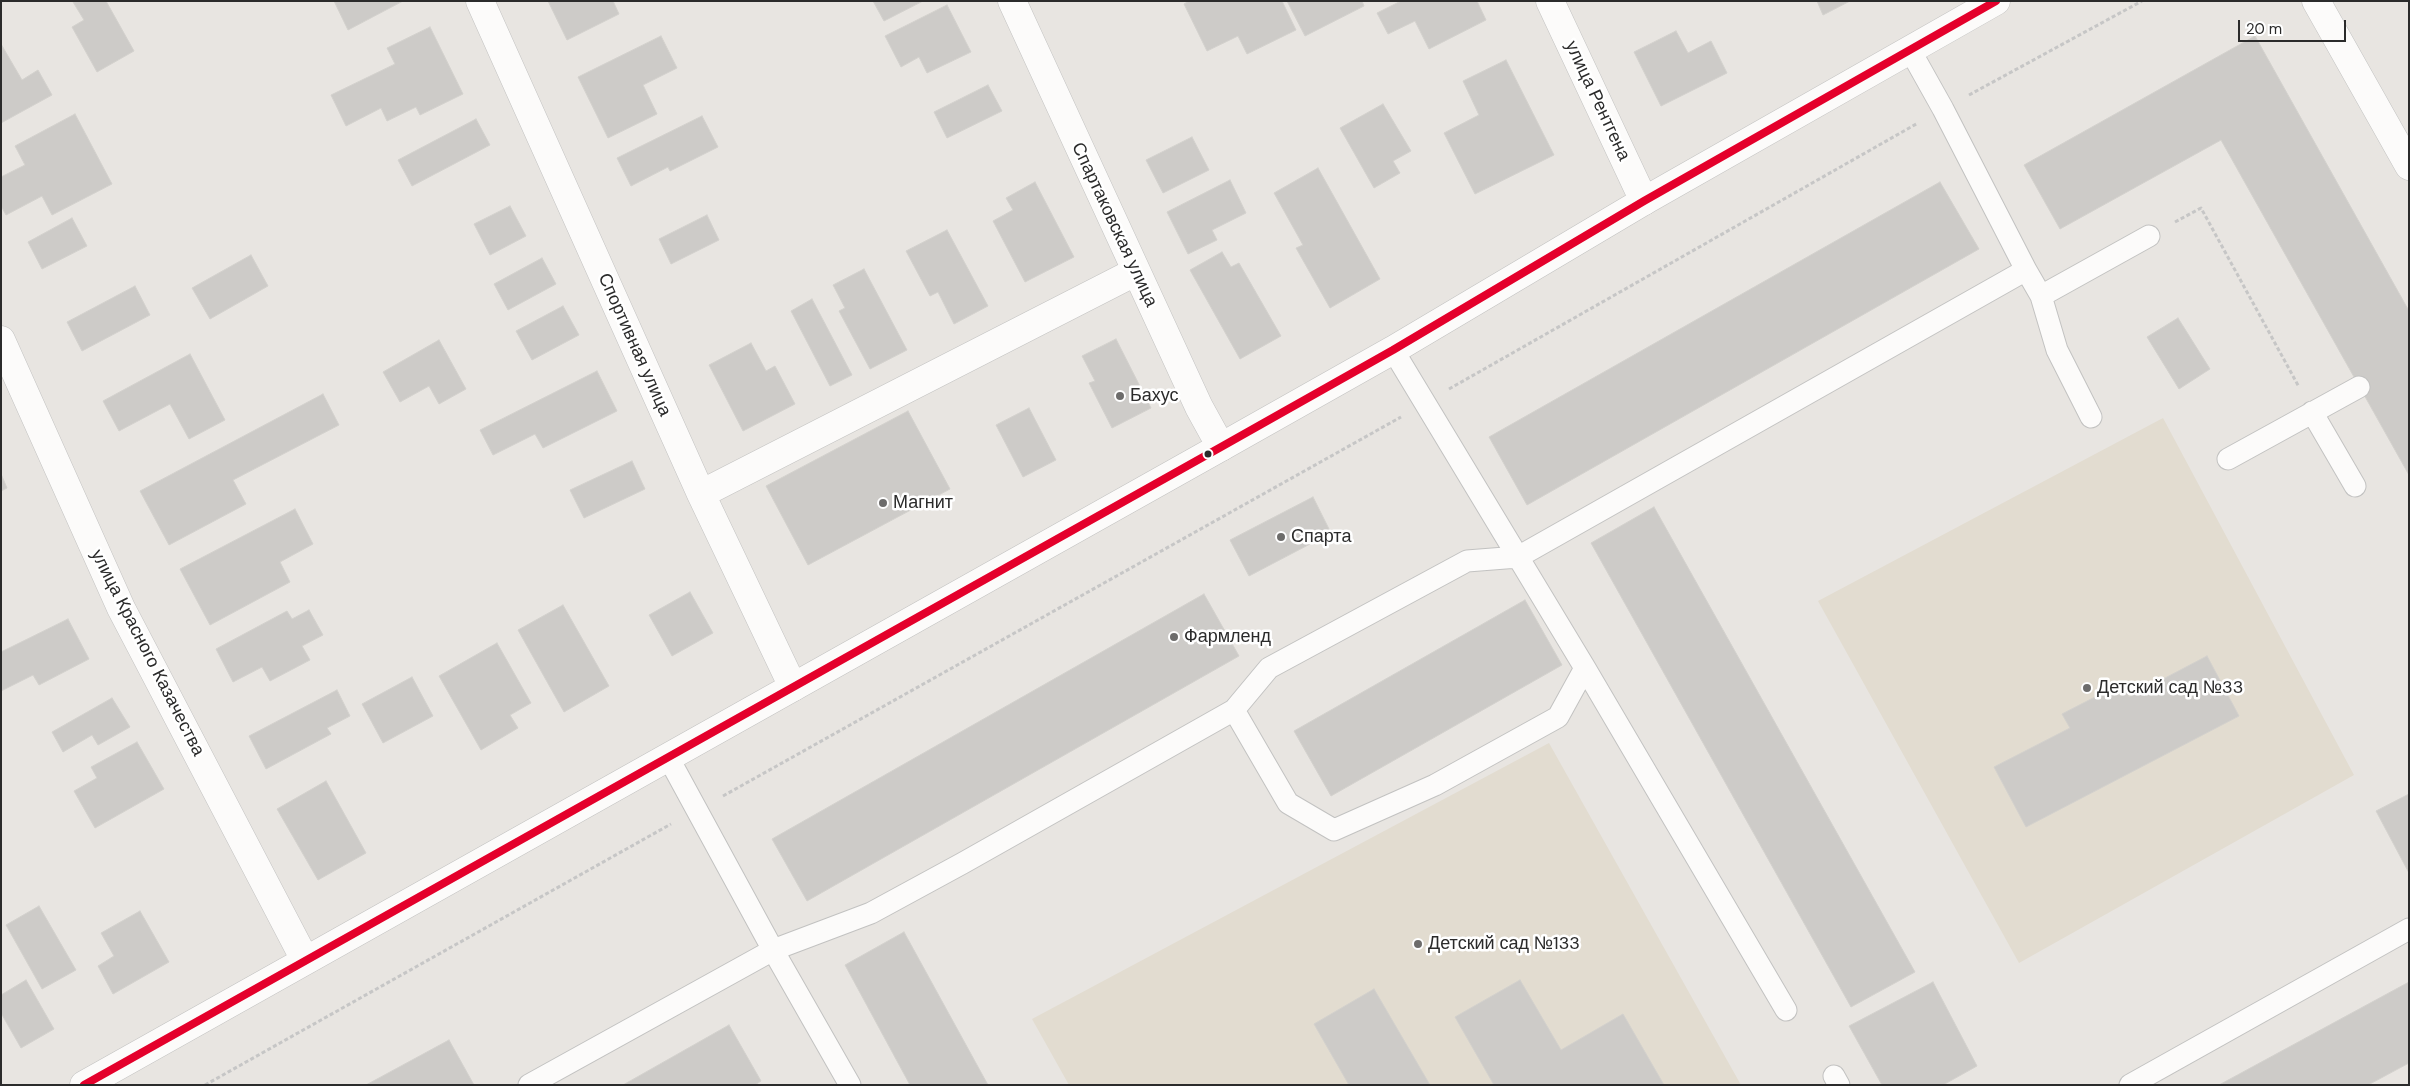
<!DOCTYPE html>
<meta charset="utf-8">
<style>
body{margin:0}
#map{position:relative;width:2410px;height:1086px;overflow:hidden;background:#e8e5e1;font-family:"DM Sans",sans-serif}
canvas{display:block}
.frame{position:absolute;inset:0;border:2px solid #2b2b2b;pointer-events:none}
.scale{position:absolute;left:2238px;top:20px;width:108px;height:22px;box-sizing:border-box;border:2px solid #2b2b2b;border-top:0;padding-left:6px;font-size:15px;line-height:18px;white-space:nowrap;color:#2b2b2b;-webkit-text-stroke:4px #fff;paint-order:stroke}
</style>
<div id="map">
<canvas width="2410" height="1086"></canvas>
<div class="frame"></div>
<div class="scale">20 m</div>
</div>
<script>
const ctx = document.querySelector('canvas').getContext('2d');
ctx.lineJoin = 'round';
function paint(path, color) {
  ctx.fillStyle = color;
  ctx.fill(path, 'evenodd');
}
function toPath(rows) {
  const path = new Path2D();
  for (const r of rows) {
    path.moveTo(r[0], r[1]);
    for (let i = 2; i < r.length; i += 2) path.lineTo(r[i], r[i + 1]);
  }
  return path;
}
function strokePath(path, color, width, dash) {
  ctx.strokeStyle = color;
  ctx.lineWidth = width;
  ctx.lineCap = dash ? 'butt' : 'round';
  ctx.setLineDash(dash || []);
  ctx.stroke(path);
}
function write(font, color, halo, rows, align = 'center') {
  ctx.font = font + ' "DM Sans",sans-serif';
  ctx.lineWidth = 5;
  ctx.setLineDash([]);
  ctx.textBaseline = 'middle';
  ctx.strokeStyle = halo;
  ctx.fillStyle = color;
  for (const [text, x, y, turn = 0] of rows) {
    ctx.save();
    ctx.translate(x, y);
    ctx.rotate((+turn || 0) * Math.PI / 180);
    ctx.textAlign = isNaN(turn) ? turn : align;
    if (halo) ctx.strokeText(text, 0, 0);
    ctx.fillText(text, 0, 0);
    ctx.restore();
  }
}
const education = toPath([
 [2163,418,2354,775,2019,963,1818,601],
 [1549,743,1741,1085,1069,1085,1032,1019]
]);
const building = toPath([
 [106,1,134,51,97,72,72,27,84,20,73,2,106,1],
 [334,1,403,1,348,30,334,1],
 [548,1,613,1,619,14,567,40,548,1],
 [873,1,923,1,884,21,873,1],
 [1189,1,1282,1,1296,30,1247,54,1238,36,1207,51,1184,4,1189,1],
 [1287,1,1362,1,1364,6,1305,36,1287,1],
 [1401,1,1477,1,1486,20,1429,49,1415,21,1388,34,1377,13,1401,1],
 [1817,1,1850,1,1823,15,1817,1],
 [947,5,971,52,927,73,919,57,901,67,885,36,947,5],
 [430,27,463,94,420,115,416,107,387,121,381,108,346,126,331,95,395,64,387,48,430,27],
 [1676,31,1688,53,1711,41,1727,73,1661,106,1634,52,1676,31],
 [661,36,677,68,643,85,657,114,608,138,578,77,661,36],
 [2255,36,2409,311,2409,475,2221,140,2060,229,2024,165,2255,36],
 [1,44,22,80,38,70,52,95,1,123,1,44],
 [1506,60,1554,155,1475,194,1444,133,1479,115,1463,81,1506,60],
 [988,85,1002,111,947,138,934,112,988,85],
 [1383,104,1411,151,1393,161,1400,173,1374,188,1340,128,1383,104],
 [75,114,112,184,52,215,42,196,6,215,1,206,1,177,25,165,15,146,75,114],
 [702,116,718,147,670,171,668,167,631,186,617,158,702,116],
 [476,119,490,145,412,186,398,160,476,119],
 [1192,137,1209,170,1163,193,1146,160,1192,137],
 [1318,168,1380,279,1330,308,1296,248,1303,245,1274,193,1318,168],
 [1230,180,1246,213,1212,230,1217,240,1188,254,1167,212,1230,180],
 [1035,182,1074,257,1025,282,993,221,1013,210,1006,198,1035,182],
 [1940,182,1979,249,1527,505,1489,437,1940,182],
 [510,206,526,236,490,255,474,224,510,206],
 [707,215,719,240,671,264,659,239,707,215],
 [72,218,87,246,42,269,28,242,72,218],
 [947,230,988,306,954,324,938,292,930,296,906,251,947,230],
 [1222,252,1231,267,1239,263,1281,336,1240,359,1190,270,1222,252],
 [251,255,268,286,210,319,192,288,251,255],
 [542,258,556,284,508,310,494,284,542,258],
 [864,269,907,350,870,369,839,311,845,308,833,285,864,269],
 [135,286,150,315,82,351,67,322,135,286],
 [812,299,852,375,830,386,791,311,812,299],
 [563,306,579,335,532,360,516,331,563,306],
 [2178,318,2210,369,2179,389,2147,337,2178,318],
 [1116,339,1151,408,1112,428,1089,383,1095,381,1082,356,1116,339],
 [439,340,466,389,439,404,429,386,400,402,383,372,439,340],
 [751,343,766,371,775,366,795,404,743,431,709,365,751,343],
 [190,354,225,420,189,439,170,404,119,431,103,401,190,354],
 [597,371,617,411,543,448,535,434,493,455,480,430,597,371],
 [323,394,339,425,233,480,246,504,169,545,140,491,323,394],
 [1029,408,1056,460,1023,477,996,425,1029,408],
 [908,411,950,489,808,565,766,486,908,411],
 [632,461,645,489,584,518,570,490,632,461],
 [1,474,7,488,1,491,1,474],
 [1313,497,1331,533,1249,576,1230,540,1313,497],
 [1654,507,1915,972,1851,1007,1591,543,1654,507],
 [295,509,313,544,280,562,290,582,210,625,180,569,295,509],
 [690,592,713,633,672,656,649,615,690,592],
 [1204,594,1239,656,807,901,772,839,1204,594],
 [1525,600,1562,665,1331,796,1294,731,1525,600],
 [563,605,609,686,564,712,518,630,563,605],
 [309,610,323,635,302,646,310,660,270,681,262,667,233,682,216,649,287,611,292,619,309,610],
 [68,619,89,659,39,685,33,675,1,691,1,652,68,619],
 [497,643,531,703,510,715,518,728,481,750,439,676,497,643],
 [2207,656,2239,716,2026,827,1994,767,2070,728,2062,714,2122,683,2129,697,2207,656],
 [412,677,433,716,383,743,362,704,412,677],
 [337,690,350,716,327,728,331,734,266,769,249,736,337,690],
 [112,698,130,727,98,745,92,735,63,752,52,732,112,698],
 [137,742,164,789,95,828,74,791,97,778,91,767,137,742],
 [326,781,366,853,318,880,277,809,326,781],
 [2409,794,2409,873,2376,811,2409,794],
 [39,906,76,970,42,989,6,925,39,906],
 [140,911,169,962,113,994,98,966,114,956,101,933,140,911],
 [904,932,988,1085,910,1085,845,965,904,932],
 [26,980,54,1029,21,1048,1,1013,1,995,26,980],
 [1520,980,1561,1050,1623,1014,1664,1085,1494,1085,1455,1017,1520,980],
 [1933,982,1977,1066,1943,1085,1882,1085,1849,1026,1933,982],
 [2409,982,2409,1063,2368,1085,2219,1085,2409,982],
 [1374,989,1430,1085,1349,1085,1314,1024,1374,989],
 [729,1025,761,1081,755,1085,623,1085,729,1025],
 [449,1040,474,1085,366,1085,449,1040]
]);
const path = toPath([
 [1969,95,2142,1],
 [2175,222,2201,208,2299,387],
 [1449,389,1918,123],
 [723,796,1401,417],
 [205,1085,671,824]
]);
const service = toPath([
 [2026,270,2041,296,2057,350,2091,417],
 [2041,296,2149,236],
 [1393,350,1585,668,1786,1010],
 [2312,412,2355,486],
 [2228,459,2359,387],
 [1234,710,1288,803,1334,830,1435,785,1558,717,1585,668],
 [668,757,773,950,850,1085],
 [1834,1076,1839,1085],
 [529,1085,773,950,871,913,963,863,1234,710,1269,668,1467,561,1518,557,2026,270,1943,109,1910,50],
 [2130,1085,2409,929]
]);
const minor = toPath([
 [480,1,701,494,793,687],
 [1550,1,1644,201],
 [1,340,121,608,305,960],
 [701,494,1135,272]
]);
const tertiary = toPath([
 [1012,1,1199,407,1221,447],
 [2316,1,2409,166]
]);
const secondary = toPath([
 [84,1085,1221,447,1393,350,1644,201,1996,1]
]);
const bus1 = toPath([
 [84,1085,1221,447,1393,350,1644,201,1996,1]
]);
const markers = [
 [1120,396,5,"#6d6c6b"],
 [1208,454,4.5,"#2b2b2b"],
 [883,503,5,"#6d6c6b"],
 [1281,537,5,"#6d6c6b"],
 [1174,637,5,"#6d6c6b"],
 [2087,688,5,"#6d6c6b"],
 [1418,944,5,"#6d6c6b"]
];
const streetNames = [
 ["улица Рентгена",1597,101,65],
 ["Спартаковская улица",1114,225,65],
 ["Спортивная улица",634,345,66],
 ["улица Красного Казачества",147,653,63]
];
const poiNames = [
 ["Бахус",1130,396],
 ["Магнит",893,503],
 ["Спарта",1291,537],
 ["Фармленд",1184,637],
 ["Детский сад №33",2097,688],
 ["Детский сад №133",1428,944]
];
paint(education, '#e2dcd0');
paint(building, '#cdcbc8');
strokePath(building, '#d3d1cd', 1);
strokePath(service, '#c2c2c1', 23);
strokePath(minor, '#c2c2c1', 29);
strokePath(tertiary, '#c2c2c1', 29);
strokePath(secondary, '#c2c2c1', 29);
strokePath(path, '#c6c6c6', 3, [4, 2.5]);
strokePath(service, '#fcfbfa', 21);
strokePath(minor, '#fcfbfa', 28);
strokePath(tertiary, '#fcfbfa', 28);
strokePath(secondary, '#fcfbfa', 28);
strokePath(bus1, '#e4002b', 8);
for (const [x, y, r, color] of markers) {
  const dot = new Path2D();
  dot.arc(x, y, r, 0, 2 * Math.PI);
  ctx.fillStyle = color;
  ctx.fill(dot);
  strokePath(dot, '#fff', 2);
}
write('18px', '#2b2b2b', '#fff', streetNames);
write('18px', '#2b2b2b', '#fff', poiNames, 'left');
</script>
